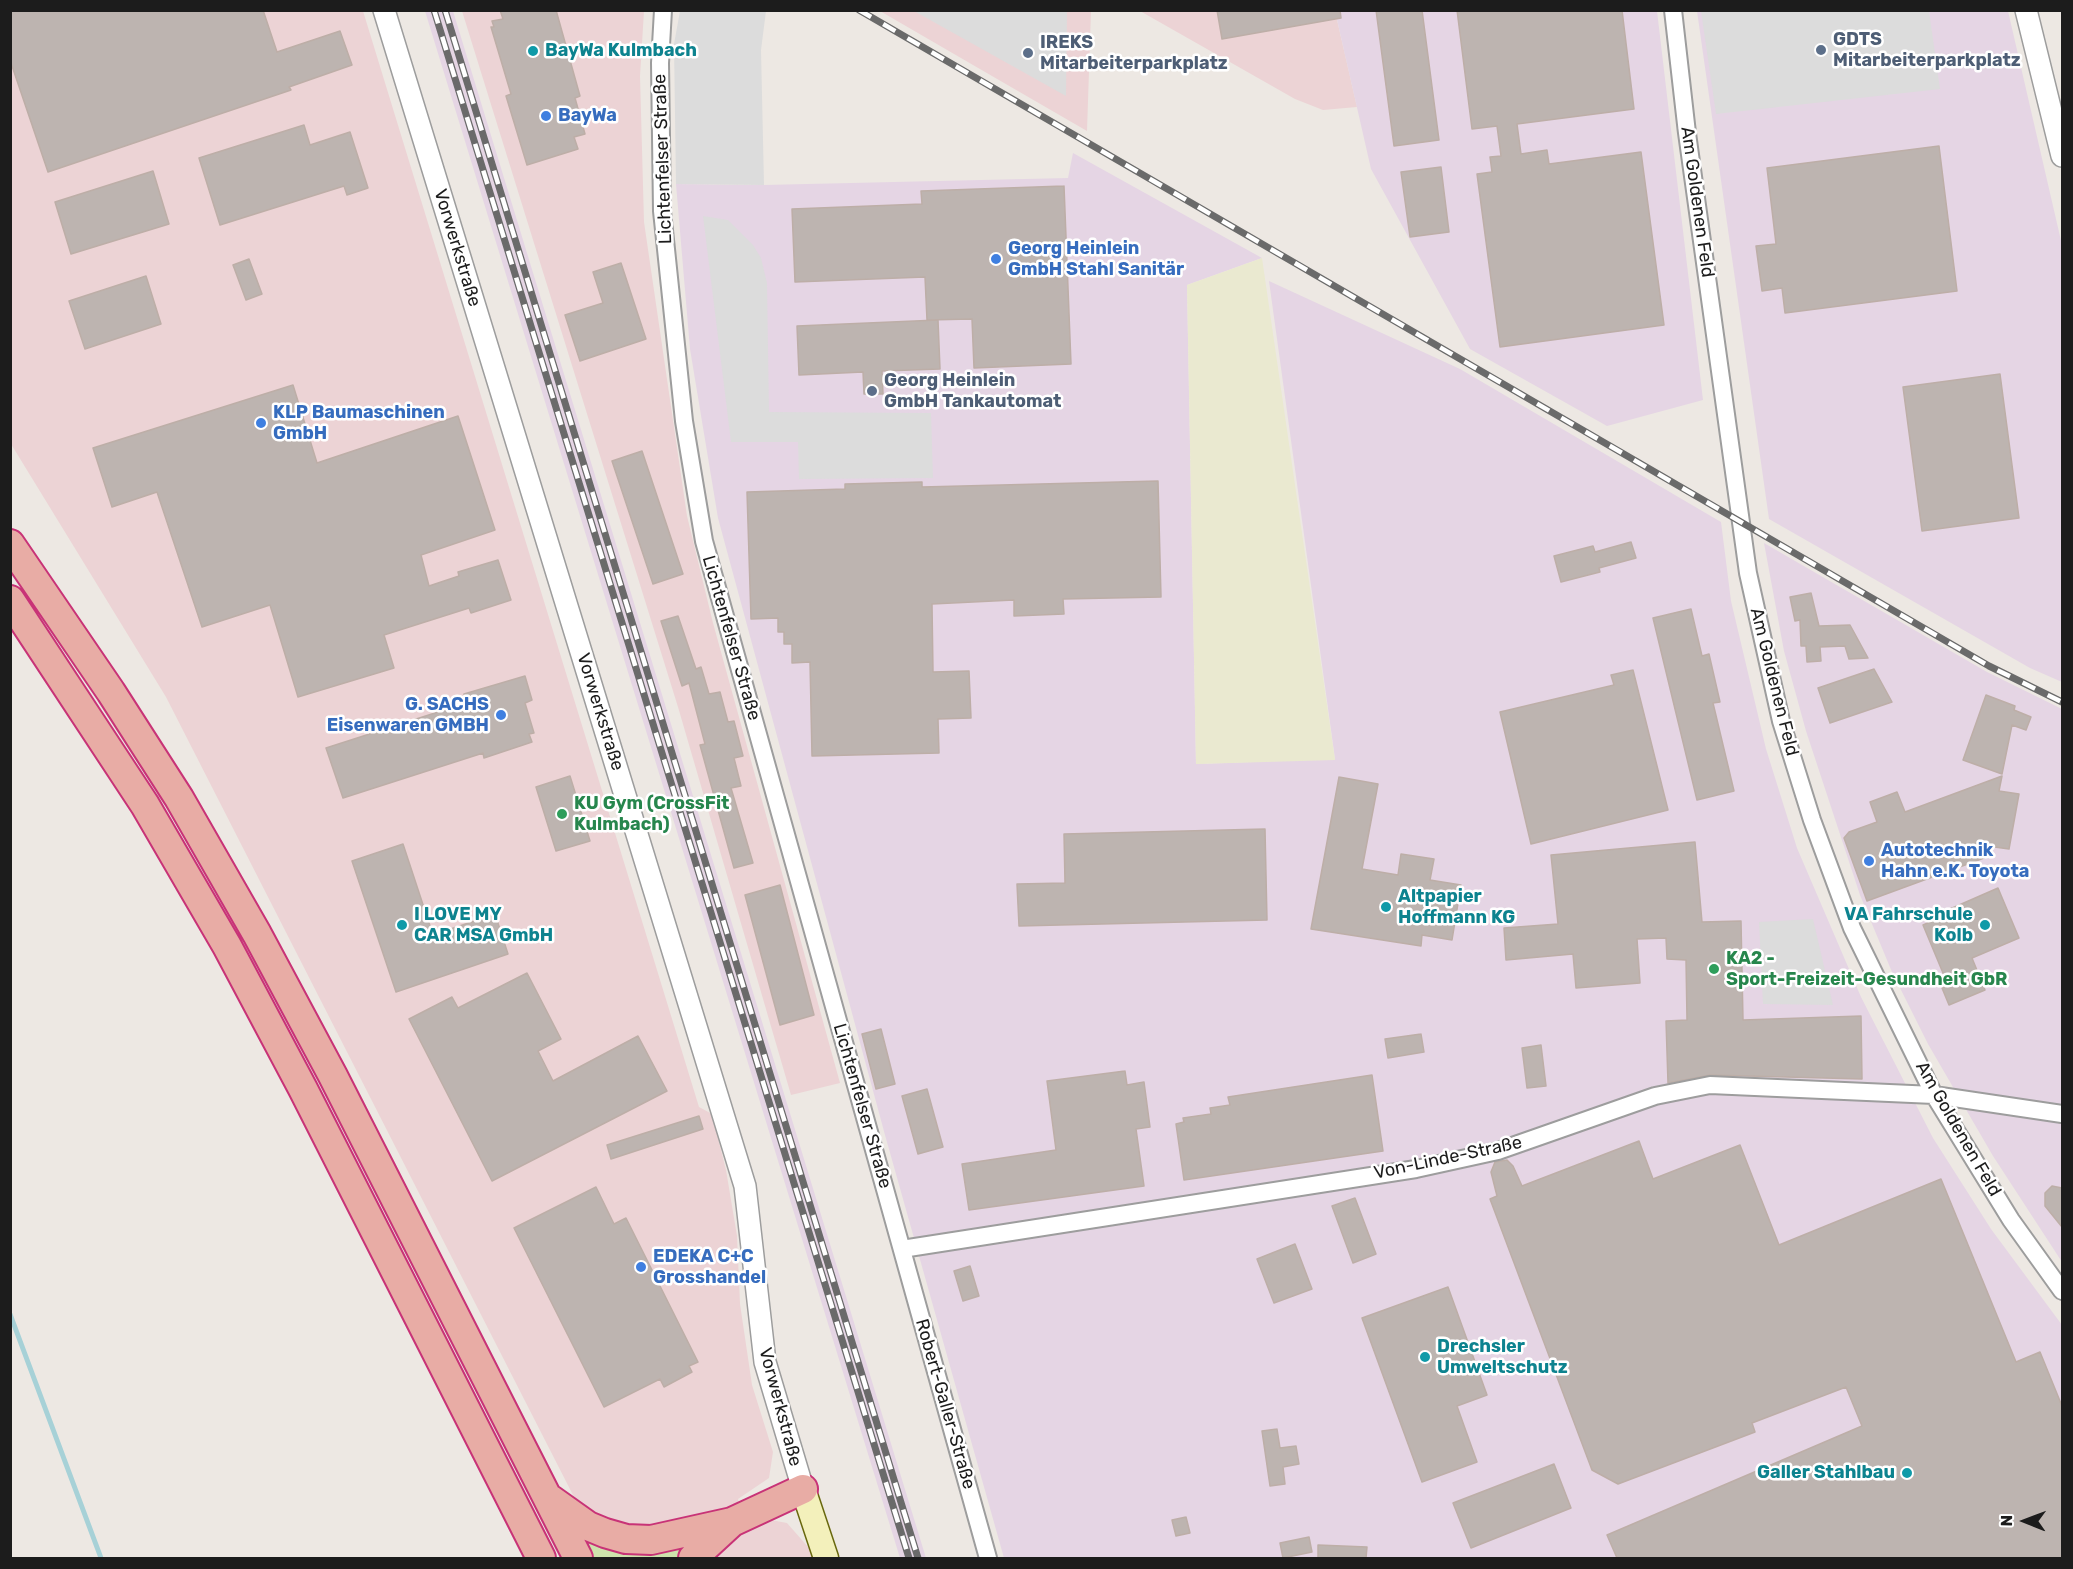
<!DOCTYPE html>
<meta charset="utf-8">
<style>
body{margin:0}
#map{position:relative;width:2073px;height:1569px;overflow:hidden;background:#ede8e3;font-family:Rubik,sans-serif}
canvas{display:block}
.frame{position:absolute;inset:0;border:12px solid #1c1c1c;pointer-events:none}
.north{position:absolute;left:1995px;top:1491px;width:60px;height:60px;-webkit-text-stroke:4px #fff;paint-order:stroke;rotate:271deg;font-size:16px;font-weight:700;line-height:24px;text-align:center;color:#1c1c1c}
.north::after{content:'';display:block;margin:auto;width:21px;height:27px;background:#1c1c1c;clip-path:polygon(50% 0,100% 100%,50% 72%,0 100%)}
</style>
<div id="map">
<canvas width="2073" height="1569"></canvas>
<div class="frame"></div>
<div class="north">N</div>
</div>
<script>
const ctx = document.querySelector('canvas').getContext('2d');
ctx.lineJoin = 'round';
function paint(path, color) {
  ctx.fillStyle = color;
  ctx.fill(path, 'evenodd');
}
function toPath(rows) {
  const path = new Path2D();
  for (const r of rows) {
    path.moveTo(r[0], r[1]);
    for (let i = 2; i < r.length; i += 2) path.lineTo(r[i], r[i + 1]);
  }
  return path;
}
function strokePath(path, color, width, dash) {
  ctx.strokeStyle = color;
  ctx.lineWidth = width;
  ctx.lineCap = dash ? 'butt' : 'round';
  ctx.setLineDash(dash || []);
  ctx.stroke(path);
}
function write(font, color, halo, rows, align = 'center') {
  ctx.font = font + ' Rubik,sans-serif';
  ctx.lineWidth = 5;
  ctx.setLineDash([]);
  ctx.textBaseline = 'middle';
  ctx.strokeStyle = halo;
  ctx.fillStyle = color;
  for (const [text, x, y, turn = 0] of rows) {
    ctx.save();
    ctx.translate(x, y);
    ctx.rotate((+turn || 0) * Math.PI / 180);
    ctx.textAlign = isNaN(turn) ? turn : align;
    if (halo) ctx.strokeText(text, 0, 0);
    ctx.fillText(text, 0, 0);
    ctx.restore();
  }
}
const commercial = toPath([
 [11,11,363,11,699,1107,712,1114,726,1170,737,1236,740,1304,752,1385,773,1452,769,1478,738,1499,739,1504,654,1531,593,1519,575,1499,166,697,11,444],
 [462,11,644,11,640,76,644,222,687,516,713,623,840,1083,791,1095,678,707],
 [880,11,1091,11,1087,131,973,65],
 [1140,11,1335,11,1357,107,1323,110,1295,99],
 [771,1520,787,1523,809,1548,814,1558,702,1558,758,1521]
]);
const industrial = toPath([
 [425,11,453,11,926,1558,900,1558],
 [1335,11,1657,11,1703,400,1607,426,1470,349,1371,169],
 [1697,11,2008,11,2062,245,2062,682,2030,668,1769,519],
 [1073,153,1262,258,1187,285,1196,764,1335,759,1269,281,1460,369,1721,522,1731,601,1766,749,1797,848,1861,997,1933,1138,1991,1229,2062,1325,2062,1558,1004,1558,885,1135,718,518,690,349,676,184,764,185,1068,178],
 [1764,543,1987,672,2062,709,2062,1262,1993,1156,1928,1044,1892,972,1860,895,1806,731,1784,651]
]);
const farmland = toPath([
 [1262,258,1335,760,1196,764,1187,285]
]);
const grass = toPath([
 [578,1528,685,1544,681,1558,590,1558]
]);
const parking = toPath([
 [680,11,766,11,761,50,764,185,676,184,674,44],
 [914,11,1067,11,1066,96],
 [1701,11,1929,11,1940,89,1716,114],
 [703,216,728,220,753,245,761,258,767,283,769,412,931,413,933,478,799,479,798,442,731,442],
 [1813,919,1833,1005,1763,1004,1759,922]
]);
const stream = toPath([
 [10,1314,101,1558]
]);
const building = toPath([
 [10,10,263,10,277,52,340,31,352,65,289,87,291,90,48,172,10,60,10,10],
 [500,10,556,10,580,96,575,98,585,134,574,137,578,149,527,165,506,96,511,94,491,27,494,27,492,21,503,19,500,10],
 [1217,10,1340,10,1341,18,1222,39,1217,10],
 [1376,10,1422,10,1439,140,1394,146,1376,10],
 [1457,10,1622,10,1634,109,1517,124,1521,154,1547,150,1549,164,1641,152,1664,325,1500,347,1477,174,1492,172,1490,157,1501,156,1497,126,1472,129,1457,10],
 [304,125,310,145,350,132,368,188,347,195,344,186,220,225,199,158,304,125],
 [1939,146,1957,291,1785,313,1782,288,1762,291,1756,246,1776,244,1767,168,1939,146],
 [1441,167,1449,232,1410,237,1401,172,1441,167],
 [153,171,169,224,71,254,55,202,153,171],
 [1064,186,1071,364,974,368,972,319,927,320,925,277,795,282,792,209,922,204,921,191,1064,186],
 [249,259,262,294,246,300,233,265,249,259],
 [621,263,646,339,580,361,565,315,603,303,593,272,621,263],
 [146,276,161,324,85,349,69,301,146,276],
 [938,320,940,369,882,371,883,394,864,394,863,372,799,375,797,326,938,320],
 [2000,374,2019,518,1922,531,1903,387,2000,374],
 [293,385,317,463,458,416,495,530,421,555,429,586,459,576,458,572,498,560,511,600,471,613,469,608,384,635,394,668,298,697,270,605,202,627,157,492,112,507,93,448,293,385],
 [642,451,683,574,653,584,612,461,642,451],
 [1158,481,1161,597,1063,599,1064,614,1014,616,1014,600,932,604,933,672,969,671,971,718,938,719,939,753,812,756,810,662,792,663,792,644,784,644,784,632,778,632,778,618,751,619,747,492,845,489,845,484,922,482,922,487,1158,481],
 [1631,542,1636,558,1599,568,1600,572,1561,582,1554,556,1593,546,1595,552,1631,542],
 [1811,593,1819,626,1850,625,1868,658,1849,659,1845,646,1820,647,1821,661,1807,662,1806,646,1801,646,1800,620,1795,621,1790,597,1811,593],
 [1691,609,1702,656,1709,654,1720,702,1713,703,1734,791,1697,800,1653,618,1691,609],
 [678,616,696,669,701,667,709,694,720,692,728,722,734,721,743,756,734,758,741,786,731,788,753,863,734,868,700,745,705,744,689,683,682,686,661,621,678,616],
 [1874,669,1892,702,1830,723,1818,688,1874,669],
 [1633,670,1668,810,1531,844,1500,712,1614,685,1611,675,1633,670],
 [525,676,532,700,525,703,534,733,529,734,532,742,484,758,483,753,343,798,326,748,466,703,464,694,525,676],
 [1986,695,2015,706,2014,710,2031,717,2026,730,2012,725,2002,774,1963,760,1986,695],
 [570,776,590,841,556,851,536,787,570,776],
 [2002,776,1999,791,2019,794,2009,849,1980,845,1984,858,1867,901,1844,838,1849,832,1877,822,1870,802,1897,792,1905,812,2002,776],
 [1339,777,1378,784,1362,869,1398,875,1401,854,1434,859,1430,880,1461,885,1452,940,1422,935,1421,946,1311,929,1339,777],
 [1265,829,1267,920,1019,926,1017,884,1065,883,1064,834,1265,829],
 [1695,842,1702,922,1741,921,1743,1020,1861,1016,1862,1079,1710,1075,1668,1083,1666,1021,1687,1020,1686,960,1667,959,1666,938,1637,939,1640,983,1576,988,1573,954,1506,960,1504,928,1558,924,1551,855,1695,842],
 [403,844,433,935,495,914,508,954,396,992,352,861,403,844],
 [780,885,814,1015,780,1025,745,895,780,885],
 [1998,888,2019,938,1972,958,1985,990,1949,1005,1942,988,1948,985,1923,925,1951,913,1950,909,1998,888],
 [527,973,561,1039,538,1051,553,1081,638,1036,667,1091,492,1181,409,1019,452,997,458,1008,527,973],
 [881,1029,895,1084,876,1089,862,1034,881,1029],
 [1421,1034,1424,1052,1388,1058,1385,1039,1421,1034],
 [1541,1045,1546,1086,1527,1088,1522,1048,1541,1045],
 [1125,1071,1127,1085,1144,1082,1150,1127,1136,1129,1144,1186,969,1210,962,1164,1056,1150,1047,1081,1125,1071],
 [1372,1075,1383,1151,1184,1180,1176,1124,1184,1122,1183,1118,1211,1114,1210,1108,1230,1105,1228,1097,1372,1075],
 [927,1089,943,1147,918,1154,902,1096,927,1089],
 [699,1116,703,1129,611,1159,607,1145,699,1116],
 [1639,1141,1653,1179,1740,1145,1779,1245,1941,1179,2016,1362,2040,1352,2062,1406,2062,1558,1617,1558,1607,1535,1862,1426,1846,1387,1752,1423,1755,1432,1618,1484,1592,1470,1490,1199,1497,1196,1491,1172,1495,1162,1507,1160,1513,1166,1522,1186,1639,1141],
 [2052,1186,2062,1188,2062,1227,2045,1206,2045,1193,2052,1186],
 [596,1187,614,1224,626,1218,698,1362,689,1366,692,1372,664,1387,660,1379,604,1407,514,1228,596,1187],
 [1355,1198,1376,1254,1353,1263,1332,1206,1355,1198],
 [1295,1244,1312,1289,1274,1303,1257,1259,1295,1244],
 [970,1266,979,1296,963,1301,954,1271,970,1266],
 [1448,1287,1487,1395,1457,1406,1477,1462,1422,1482,1362,1318,1448,1287],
 [1277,1429,1280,1448,1296,1446,1299,1464,1283,1467,1285,1484,1270,1486,1262,1431,1277,1429],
 [1554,1464,1571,1508,1471,1548,1453,1503,1554,1464],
 [1186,1517,1190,1533,1176,1536,1172,1520,1186,1517],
 [1309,1537,1312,1552,1283,1558,1280,1543,1309,1537],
 [1318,1545,1367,1547,1366,1558,1318,1558,1318,1545]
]);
const minor = toPath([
 [663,10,660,63,662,211,684,421,704,541,988,1558],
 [1673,10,1687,133,1748,573,1781,721,1812,820,1852,928,1934,1095,2011,1220,2062,1291],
 [902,1249,1416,1169,1498,1151,1655,1096,1710,1085,1934,1095,2062,1114]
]);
const tertiary = toPath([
 [384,10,745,1186,765,1362,803,1489],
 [2026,10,2062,156]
]);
const secondary = toPath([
 [803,1489,826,1558]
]);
const trunk = toPath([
 [10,544,111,692,179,798,257,934,333,1076,578,1558],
 [10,600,145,805,227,946,303,1089,541,1558],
 [550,1499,588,1526,605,1533,626,1539,651,1540,732,1522,803,1489],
 [693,1558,731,1523]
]);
const rail = toPath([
 [434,10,909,1558],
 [445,10,918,1558],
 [859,10,1989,666,2062,702]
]);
const markers = [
 [1821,50,6,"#5c6f8a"],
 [533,51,6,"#0f9aa8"],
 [1028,53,6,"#5c6f8a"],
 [546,116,6,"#3f7fe0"],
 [996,259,6,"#3f7fe0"],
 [872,391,6,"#5c6f8a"],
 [261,423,6,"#3f7fe0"],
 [501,715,6,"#3f7fe0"],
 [562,814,6,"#2e9e5b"],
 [1869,861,6,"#3f7fe0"],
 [1386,907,6,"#0f9aa8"],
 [402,925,6,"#0f9aa8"],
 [1985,925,6,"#0f9aa8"],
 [1714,969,6,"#2e9e5b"],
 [641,1267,6,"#3f7fe0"],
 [1425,1357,6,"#0f9aa8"],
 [1907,1473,6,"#0f9aa8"]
];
const serviceNames = [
 ["GDTS",1833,40],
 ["Mitarbeiterparkplatz",1833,61],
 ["IREKS",1040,43],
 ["Mitarbeiterparkplatz",1040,64],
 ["Georg Heinlein",884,381],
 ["GmbH Tankautomat",884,402]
];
const cultureNames = [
 ["BayWa Kulmbach",545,51],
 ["Altpapier",1398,897],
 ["Hoffmann KG",1398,918],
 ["I LOVE MY",414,915],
 ["CAR MSA GmbH",414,936],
 ["VA Fahrschule",1973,915,"right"],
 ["Kolb",1973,936,"right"],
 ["Drechsler",1437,1347],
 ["Umweltschutz",1437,1368],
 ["Galler Stahlbau",1895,1473,"right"]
];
const shopNames = [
 ["BayWa",558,116],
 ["Georg Heinlein",1008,249],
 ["GmbH Stahl Sanitär",1008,270],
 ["KLP Baumaschinen",273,413],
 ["GmbH",273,434],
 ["G. SACHS",489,705,"right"],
 ["Eisenwaren GMBH",489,726,"right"],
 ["Autotechnik",1881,851],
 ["Hahn e.K. Toyota",1881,872],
 ["EDEKA C+C",653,1257],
 ["Grosshandel",653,1278]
];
const streetNames = [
 ["Lichtenfelser Straße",663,159,-92],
 ["Am Goldenen Feld",1697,202,82],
 ["Vorwerkstraße",457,248,73],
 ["Lichtenfelser Straße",731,638,74],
 ["Am Goldenen Feld",1774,682,76],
 ["Vorwerkstraße",600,712,73],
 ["Lichtenfelser Straße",862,1106,74],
 ["Am Goldenen Feld",1958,1129,60],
 ["Von-Linde-Straße",1448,1158,-12],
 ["Robert-Galler-Straße",945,1404,74],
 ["Vorwerkstraße",780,1407,75]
];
const leisureNames = [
 ["KU Gym (CrossFit",574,804],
 ["Kulmbach)",574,825],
 ["KA2 -",1726,959],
 ["Sport-Freizeit-Gesundheit GbR",1726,980]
];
paint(commercial, '#ecd3d5');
paint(industrial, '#e5d5e4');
paint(farmland, '#eae9d0');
paint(grass, '#cee3ad');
paint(parking, '#dcdcdc');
strokePath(stream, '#a7d1d7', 5);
paint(building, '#bdb4b0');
strokePath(building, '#bdaea7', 1.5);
strokePath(minor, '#9d9d9d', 20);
strokePath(tertiary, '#9d9d9d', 24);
strokePath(secondary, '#69680e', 27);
strokePath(trunk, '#c83377', 32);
strokePath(minor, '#fff', 16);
strokePath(tertiary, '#fff', 21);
strokePath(secondary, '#f3f0bb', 24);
strokePath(trunk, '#e8aca5', 28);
strokePath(rail, '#6a6a6a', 7);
strokePath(rail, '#fff', 4.5, [14]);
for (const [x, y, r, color] of markers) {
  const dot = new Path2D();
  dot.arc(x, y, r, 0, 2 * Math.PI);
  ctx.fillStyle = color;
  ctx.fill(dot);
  strokePath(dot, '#fff', 2);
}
write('bold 18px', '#4e5e75', '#fff', serviceNames, 'left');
write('bold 18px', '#0d838f', '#fff', cultureNames, 'left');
write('bold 18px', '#366cbe', '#fff', shopNames, 'left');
write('18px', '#1c1c1c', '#fff', streetNames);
write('bold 18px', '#27864d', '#fff', leisureNames, 'left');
</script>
